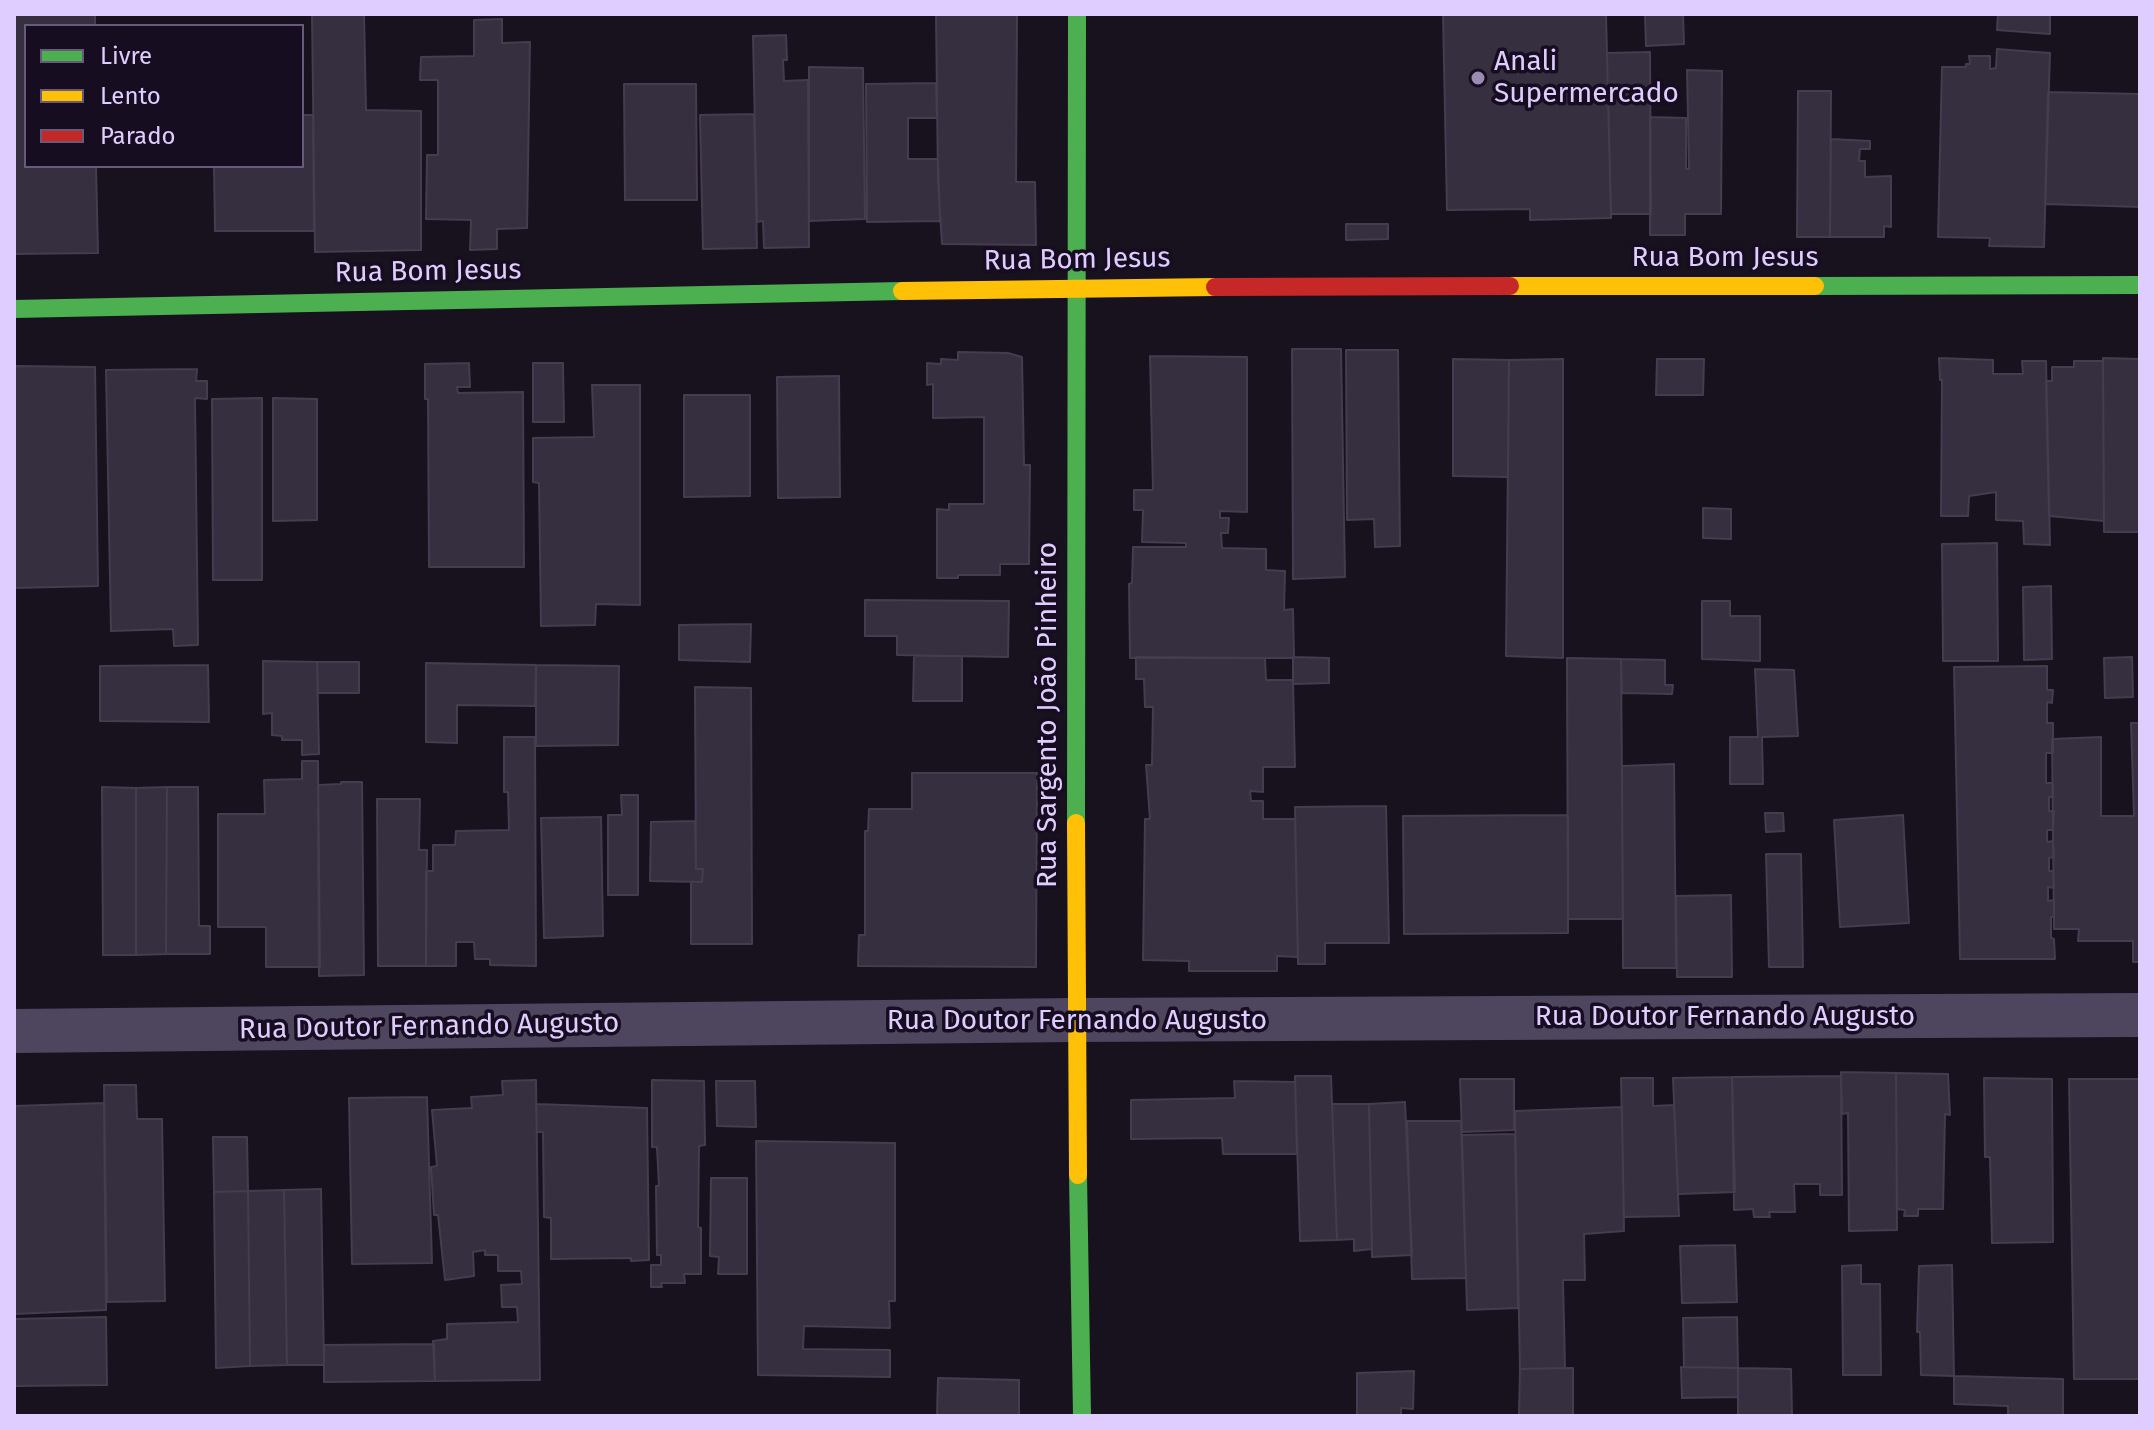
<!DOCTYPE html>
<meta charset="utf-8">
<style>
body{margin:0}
#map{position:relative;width:2154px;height:1430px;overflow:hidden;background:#17121d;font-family:"Fira Sans",sans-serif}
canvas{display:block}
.frame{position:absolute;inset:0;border:16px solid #e0cdff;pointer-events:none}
.legend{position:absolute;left:24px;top:24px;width:280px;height:144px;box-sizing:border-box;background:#160d21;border:2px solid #675a7a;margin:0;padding:10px 14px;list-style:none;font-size:24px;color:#e0cdff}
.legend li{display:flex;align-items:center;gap:16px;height:40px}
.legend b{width:40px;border:2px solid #675a7a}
</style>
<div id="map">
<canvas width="2154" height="1430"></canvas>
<div class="frame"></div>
<ul class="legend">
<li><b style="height:10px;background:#4caf50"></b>Livre</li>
<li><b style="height:10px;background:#ffc107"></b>Lento</li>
<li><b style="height:10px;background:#c62828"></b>Parado</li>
</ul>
</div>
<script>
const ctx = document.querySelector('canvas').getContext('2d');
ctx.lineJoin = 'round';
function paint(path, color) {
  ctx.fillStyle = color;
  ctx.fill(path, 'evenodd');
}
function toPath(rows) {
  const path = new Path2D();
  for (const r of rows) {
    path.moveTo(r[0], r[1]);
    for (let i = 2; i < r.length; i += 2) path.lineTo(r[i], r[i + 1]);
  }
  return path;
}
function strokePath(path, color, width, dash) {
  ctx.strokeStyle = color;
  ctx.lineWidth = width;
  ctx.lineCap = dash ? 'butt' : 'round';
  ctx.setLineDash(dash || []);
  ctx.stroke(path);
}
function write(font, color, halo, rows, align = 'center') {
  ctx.font = font + ' "Fira Sans",sans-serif';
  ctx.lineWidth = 7;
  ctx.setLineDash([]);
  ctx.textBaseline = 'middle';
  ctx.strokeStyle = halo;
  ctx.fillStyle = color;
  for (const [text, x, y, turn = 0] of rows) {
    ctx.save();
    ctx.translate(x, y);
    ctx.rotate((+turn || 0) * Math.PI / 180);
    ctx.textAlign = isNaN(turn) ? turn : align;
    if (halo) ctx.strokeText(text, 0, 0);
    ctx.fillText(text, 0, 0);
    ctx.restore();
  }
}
const building = toPath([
 [14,14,95,14,95,26,26,26,26,166,96,166,98,253,14,254,14,14],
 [312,14,364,14,366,110,421,111,421,250,315,252,312,14],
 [936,14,1017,14,1016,182,1035,182,1036,245,942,244,938,180,936,14],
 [1443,14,1606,14,1611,218,1530,220,1530,209,1447,210,1443,14],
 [1645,14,1683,14,1684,44,1646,46,1645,14],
 [1998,14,2050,14,2050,34,1997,30,1998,14],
 [502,19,502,43,530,42,527,228,497,229,497,249,470,250,471,220,426,219,427,155,438,155,438,80,420,80,421,57,474,56,474,20,502,19],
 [786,35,787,60,783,60,784,81,808,80,809,247,764,248,763,221,757,222,753,36,786,35],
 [1997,49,2050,53,2044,247,1989,246,1990,238,1938,237,1942,67,1966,67,1966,64,1970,64,1969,56,1990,56,1990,69,1996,68,1997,49],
 [1650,52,1651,214,1611,214,1607,53,1650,52],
 [809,67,863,68,865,219,809,221,809,67],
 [1687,70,1722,71,1721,214,1685,214,1685,235,1650,235,1650,117,1686,118,1686,169,1689,169,1687,70],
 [936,83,937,118,908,118,908,159,938,159,940,221,867,222,866,84,936,83],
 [624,84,696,84,697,200,625,200,624,84],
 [1798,91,1831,91,1830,237,1797,237,1798,91],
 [2048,92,2140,94,2140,207,2045,204,2048,92],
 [754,114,757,248,703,249,700,115,754,114],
 [302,115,313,115,314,231,215,231,214,166,302,166,302,115],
 [1831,139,1870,141,1870,149,1860,149,1859,161,1865,161,1865,177,1891,176,1891,227,1884,226,1884,237,1830,237,1831,139],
 [1346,224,1388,224,1388,239,1346,240,1346,224],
 [1292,349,1341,349,1345,577,1293,579,1292,349],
 [1346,350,1398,350,1400,546,1375,547,1374,519,1347,520,1346,350],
 [958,352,1008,353,1022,357,1024,465,1030,465,1029,564,1000,564,1000,575,958,575,958,578,937,578,937,509,949,510,949,504,984,504,984,417,933,418,933,384,927,385,927,363,941,364,941,359,958,360,958,352],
 [1150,356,1247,357,1247,512,1220,511,1220,518,1229,518,1228,533,1221,533,1222,548,1266,549,1266,570,1285,571,1284,610,1293,609,1294,658,1130,658,1129,584,1132,583,1133,547,1186,547,1186,543,1142,542,1143,510,1134,510,1134,490,1153,490,1150,356],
 [1939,358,1993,360,1993,374,2023,374,2022,361,2046,361,2050,545,2024,544,2023,521,1996,520,1996,492,1969,496,1968,516,1941,516,1942,380,1940,380,1939,358],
 [2103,358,2140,359,2140,532,2104,532,2103,358],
 [1453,359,1509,360,1508,477,1453,476,1453,359],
 [1563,359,1563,658,1506,656,1509,360,1563,359],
 [1657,359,1704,359,1703,395,1656,395,1657,359],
 [2074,361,2103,361,2104,521,2049,516,2046,381,2052,381,2052,367,2074,367,2074,361],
 [469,363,470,387,457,387,458,393,523,392,524,567,429,567,428,399,425,399,425,364,469,363],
 [533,363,563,363,564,422,533,422,533,363],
 [14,366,95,367,98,586,14,588,14,366],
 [197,369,196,381,207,381,207,399,195,398,198,645,174,646,173,629,111,631,106,370,197,369],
 [839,376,840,497,778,498,777,377,839,376],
 [592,385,640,385,640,605,596,604,595,625,541,626,539,483,533,482,533,438,594,437,592,385],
 [684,395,750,395,750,496,684,497,684,395],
 [262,398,262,580,213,580,212,399,262,398],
 [273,398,317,399,317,520,273,521,273,398],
 [1703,508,1731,509,1731,539,1703,538,1703,508],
 [1997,543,1998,661,1943,661,1942,544,1997,543],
 [2051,586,2052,659,2024,660,2023,587,2051,586],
 [865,600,1009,601,1008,657,897,655,897,636,865,636,865,600],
 [1702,601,1730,601,1730,616,1760,616,1760,661,1702,659,1702,601],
 [751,624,750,662,679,660,679,625,751,624],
 [914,656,962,656,962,701,913,701,914,656],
 [1136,657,1265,658,1266,680,1293,680,1295,767,1263,767,1263,792,1250,791,1251,801,1263,801,1263,819,1295,819,1298,957,1277,956,1277,971,1189,971,1189,961,1143,960,1145,819,1150,819,1146,765,1152,765,1153,707,1145,707,1144,679,1136,679,1136,657],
 [1293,657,1329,658,1329,683,1293,684,1293,657],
 [2132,657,2133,697,2105,698,2104,658,2132,657],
 [1567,658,1621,659,1623,919,1568,919,1567,658],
 [1621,659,1665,660,1665,685,1673,685,1672,694,1622,693,1621,659],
 [263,661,317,662,319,754,302,755,302,740,282,740,282,736,272,735,272,713,263,714,263,661],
 [317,662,359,662,359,693,318,693,317,662],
 [426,663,536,665,535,706,457,705,457,743,426,742,426,663],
 [208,665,209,722,100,721,100,666,208,665],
 [536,665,619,666,618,745,536,746,536,665],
 [2047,666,2047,690,2053,690,2052,703,2047,702,2047,723,2053,723,2053,753,2046,753,2046,783,2053,783,2053,797,2049,797,2049,811,2054,811,2053,830,2047,830,2047,842,2053,841,2054,857,2049,858,2049,871,2053,871,2054,888,2048,887,2048,901,2054,900,2054,917,2051,917,2051,938,2054,939,2055,959,1960,959,1954,667,2047,666],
 [1755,669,1794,670,1798,736,1762,737,1763,784,1730,784,1730,737,1758,737,1755,669],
 [695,687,751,688,752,944,691,944,691,882,702,882,703,869,696,869,695,687],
 [2131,723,2140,723,2140,962,2133,962,2133,941,2078,941,2079,929,2054,929,2052,739,2101,737,2101,816,2134,816,2131,723],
 [504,737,535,737,536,966,490,965,490,959,475,959,474,942,456,942,456,966,426,966,426,871,433,871,433,845,455,845,456,831,509,830,508,792,504,792,504,737],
 [302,761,318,761,320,967,266,967,266,927,218,927,218,814,265,814,264,780,302,779,302,761],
 [1674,764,1676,968,1623,968,1622,766,1674,764],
 [912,773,1037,773,1036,967,858,966,859,935,865,935,865,831,868,831,869,809,912,809,912,773],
 [341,782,362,782,364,975,319,976,318,785,341,784,341,782],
 [102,787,136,788,136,955,103,955,102,787],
 [167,787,198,787,199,926,210,926,210,954,166,954,167,787],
 [167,787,166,954,136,955,136,788,167,787],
 [621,795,638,795,638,895,608,895,608,815,622,815,621,795],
 [377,799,420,799,419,850,427,850,426,966,378,966,377,799],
 [1386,806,1389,943,1325,943,1325,964,1298,964,1295,807,1386,806],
 [1765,813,1783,813,1784,831,1766,832,1765,813],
 [1568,815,1568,933,1404,934,1403,816,1568,815],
 [1903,815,1909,923,1840,927,1834,820,1903,815],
 [601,817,603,936,544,938,541,818,601,817],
 [695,821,696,869,703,869,702,882,650,881,651,822,695,821],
 [1766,854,1801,854,1803,967,1769,967,1766,854],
 [1731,895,1732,977,1677,977,1676,896,1731,895],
 [1841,1072,1896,1073,1897,1230,1849,1231,1848,1113,1842,1114,1841,1072],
 [1896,1073,1948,1074,1950,1115,1945,1114,1943,1209,1918,1209,1918,1216,1904,1216,1905,1210,1897,1209,1896,1073],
 [1295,1076,1331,1076,1337,1240,1300,1241,1295,1076],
 [1841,1076,1842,1195,1820,1195,1820,1184,1794,1184,1795,1212,1769,1212,1770,1217,1754,1217,1753,1209,1734,1210,1732,1077,1841,1076],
 [1732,1077,1735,1192,1678,1194,1673,1078,1732,1077],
 [1621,1078,1653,1078,1653,1106,1674,1105,1679,1216,1624,1217,1621,1078],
 [1984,1078,2052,1079,2053,1242,1992,1243,1990,1157,1985,1157,1984,1078],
 [1460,1079,1514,1079,1514,1130,1462,1132,1460,1079],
 [2069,1079,2140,1079,2140,1379,2074,1379,2069,1079],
 [536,1080,540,1380,435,1381,433,1341,447,1339,447,1324,518,1322,517,1307,502,1307,501,1285,522,1284,521,1271,498,1271,498,1255,485,1255,485,1250,473,1252,474,1276,445,1280,438,1215,434,1215,431,1167,437,1166,432,1110,472,1108,471,1097,503,1095,502,1081,536,1080],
 [652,1080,704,1081,705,1145,699,1146,698,1227,701,1228,701,1274,684,1274,685,1283,661,1283,662,1287,651,1287,651,1265,661,1265,661,1255,657,1255,656,1186,659,1186,657,1147,652,1147,652,1080],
 [716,1081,755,1081,756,1127,717,1126,716,1081],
 [1234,1081,1295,1082,1297,1154,1223,1154,1222,1138,1131,1139,1131,1100,1235,1098,1234,1081],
 [104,1085,136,1085,137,1119,162,1119,165,1301,107,1302,104,1085],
 [427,1097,432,1263,352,1264,349,1098,427,1097],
 [1405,1102,1412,1255,1372,1257,1369,1104,1405,1102],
 [104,1103,106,1310,14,1314,14,1106,104,1103],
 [536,1104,647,1108,649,1260,631,1261,631,1258,551,1259,551,1218,544,1217,543,1132,537,1132,536,1104],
 [1332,1104,1369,1104,1372,1249,1354,1251,1354,1239,1337,1240,1332,1104],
 [1622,1107,1624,1231,1584,1234,1585,1280,1563,1280,1565,1368,1520,1369,1515,1111,1622,1107],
 [1407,1121,1461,1121,1466,1278,1412,1279,1407,1121],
 [1515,1134,1518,1308,1467,1310,1462,1135,1515,1134],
 [213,1137,247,1137,248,1191,214,1192,213,1137],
 [756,1141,895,1143,895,1301,889,1301,890,1328,804,1326,803,1349,890,1350,890,1377,758,1375,756,1141],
 [711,1178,747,1178,747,1274,718,1274,719,1257,710,1256,711,1178],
 [321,1189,324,1365,287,1365,284,1190,321,1189],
 [284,1190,287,1365,250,1366,248,1191,284,1190],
 [248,1191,250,1366,216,1368,214,1192,248,1191],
 [1735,1245,1737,1302,1682,1303,1680,1246,1735,1245],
 [1861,1265,1861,1284,1880,1284,1881,1375,1843,1375,1842,1266,1861,1265],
 [1952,1265,1954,1376,1921,1375,1920,1332,1917,1332,1919,1266,1952,1265],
 [106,1317,107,1385,14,1386,14,1319,106,1317],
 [1737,1317,1738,1368,1684,1367,1683,1318,1737,1317],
 [434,1344,435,1381,324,1382,324,1345,434,1344],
 [1681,1367,1738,1368,1738,1397,1682,1398,1681,1367],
 [1573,1368,1573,1416,1519,1416,1520,1369,1573,1368],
 [1738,1368,1791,1369,1792,1416,1738,1416,1738,1368],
 [1414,1371,1413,1409,1401,1408,1401,1416,1357,1416,1357,1373,1414,1371],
 [1954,1376,2063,1379,2063,1416,2008,1416,2008,1406,1954,1404,1954,1376],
 [938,1378,1019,1380,1019,1416,937,1416,938,1378]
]);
const street = toPath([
 [14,1031,1076,1020,2140,1015]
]);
const fast = toPath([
 [1815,286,2140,285],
 [14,309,902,291],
 [1076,823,1077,14],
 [1078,1175,1082,1416]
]);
const slow = toPath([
 [1510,286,1815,286],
 [902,291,1215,287],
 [1076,823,1078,1175]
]);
const jam = toPath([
 [1215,287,1510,286]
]);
const markers = [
 [1478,78,8,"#9a8cb0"]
];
const poiNames = [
 ["Anali",1494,62],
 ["Supermercado",1494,94]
];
const streetNames = [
 ["Rua Bom Jesus",1725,258],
 ["Rua Bom Jesus",1077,260,-1],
 ["Rua Bom Jesus",428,272,-1],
 ["Rua Sargento João Pinheiro",1048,715,-90],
 ["Rua Doutor Fernando Augusto",1725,1017],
 ["Rua Doutor Fernando Augusto",1077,1021],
 ["Rua Doutor Fernando Augusto",429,1027,-1]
];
paint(building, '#362f3f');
strokePath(building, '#453c50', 2);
strokePath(street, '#4d465e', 44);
strokePath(fast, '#4caf50', 18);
strokePath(slow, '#ffc107', 18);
strokePath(jam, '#c62828', 18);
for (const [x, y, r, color] of markers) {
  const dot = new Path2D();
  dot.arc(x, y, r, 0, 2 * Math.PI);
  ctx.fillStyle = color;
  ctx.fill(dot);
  strokePath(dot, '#160d21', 3);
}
write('28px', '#e0cdff', '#160d21', poiNames, 'left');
write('28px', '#e0cdff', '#160d21', streetNames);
</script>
